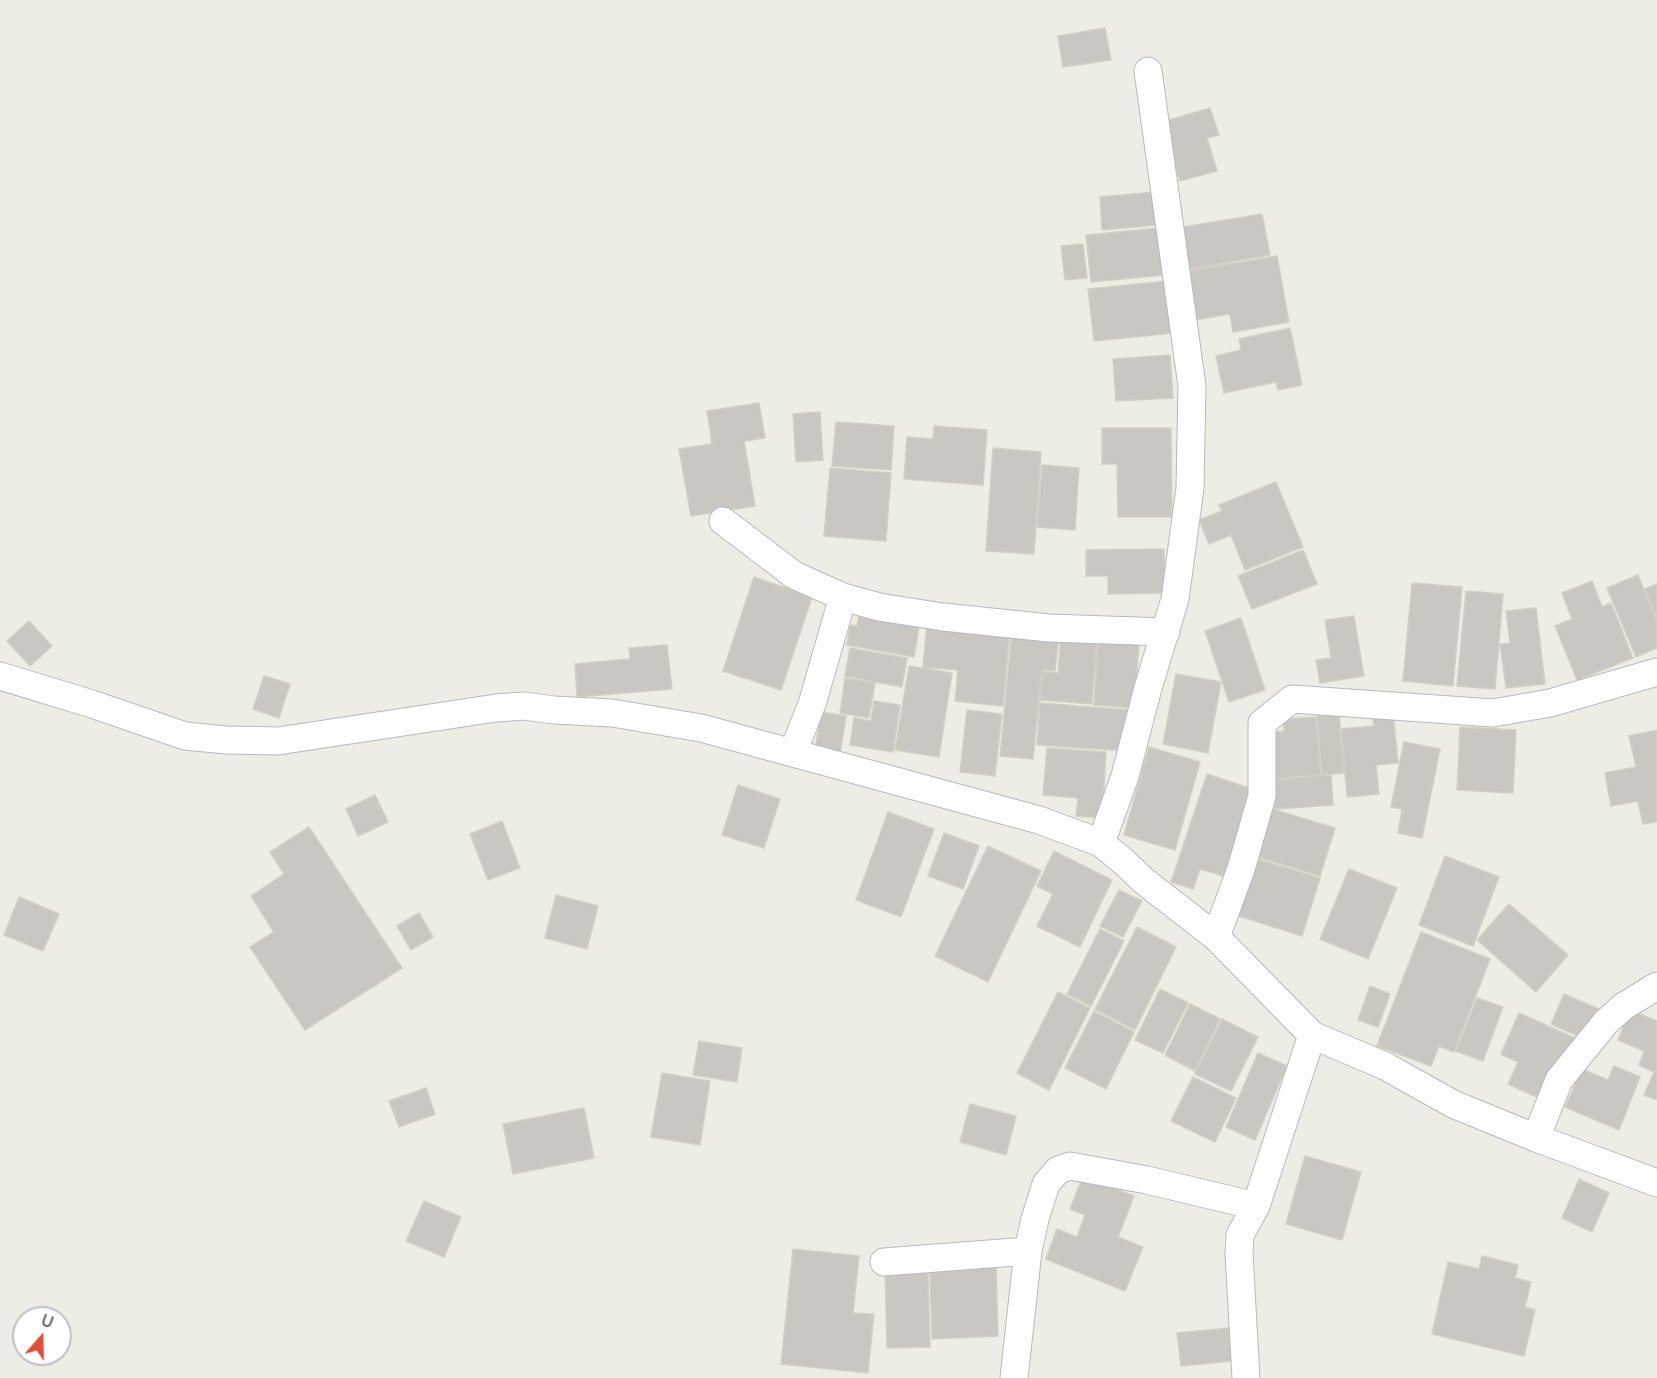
<!DOCTYPE html>
<style>
body{margin:0}
#map{position:relative;width:1657px;height:1378px;overflow:hidden;background:#eeede5;font-family:Manrope,sans-serif}
canvas{display:block}
.north{position:absolute;left:12px;top:1306px;width:60px;height:60px;box-sizing:border-box;background:#fff;border:2px solid #bebfc1;border-radius:50%;rotate:20deg;font-size:16px;font-weight:700;line-height:24px;text-align:center;color:#5c5f64}
.north::after{content:'';display:block;margin:auto;width:21px;height:27px;background:#e04f38;clip-path:polygon(50% 0,100% 100%,50% 72%,0 100%)}
</style>
<div id="map">
<canvas width="1657" height="1378"></canvas>
<div class="north">U</div>
</div>
<script>
const ctx = document.querySelector('canvas').getContext('2d');
ctx.lineJoin = 'round';
function paint(path, color) {
  ctx.fillStyle = color;
  ctx.fill(path, 'evenodd');
}
function toPath(rows) {
  const path = new Path2D();
  for (const r of rows) {
    path.moveTo(r[0], r[1]);
    for (let i = 2; i < r.length; i += 2) path.lineTo(r[i], r[i + 1]);
  }
  return path;
}
function strokePath(path, color, width, dash) {
  ctx.strokeStyle = color;
  ctx.lineWidth = width;
  ctx.lineCap = dash ? 'butt' : 'round';
  ctx.setLineDash(dash || []);
  ctx.stroke(path);
}
const building = toPath([
 [1105,28,1111,60,1063,67,1058,36,1105,28],
 [1210,108,1219,135,1207,138,1217,171,1180,181,1162,122,1210,108],
 [1154,192,1157,225,1102,230,1100,197,1154,192],
 [1262,214,1270,255,1190,269,1183,227,1262,214],
 [1160,228,1165,275,1091,282,1086,235,1160,228],
 [1083,244,1087,278,1065,280,1061,246,1083,244],
 [1277,256,1289,322,1233,332,1230,314,1195,320,1186,271,1277,256],
 [1167,281,1173,333,1094,341,1088,289,1167,281],
 [1290,328,1302,385,1278,390,1276,382,1224,393,1216,356,1241,350,1239,339,1290,328],
 [1170,355,1173,398,1116,401,1113,359,1170,355],
 [759,403,765,438,744,441,755,506,691,516,679,449,712,444,707,411,759,403],
 [820,412,823,460,796,462,793,414,820,412],
 [836,422,894,426,891,470,832,466,836,422],
 [934,426,987,430,983,485,904,479,907,437,933,439,934,426],
 [1102,428,1171,428,1172,517,1118,517,1117,464,1102,464,1102,428],
 [993,448,1041,452,1034,554,986,551,993,448],
 [1042,465,1079,468,1075,530,1037,527,1042,465],
 [830,468,891,473,886,541,824,536,830,468],
 [1276,482,1303,547,1245,570,1231,535,1209,544,1199,520,1222,511,1219,505,1276,482],
 [1164,549,1165,593,1108,594,1108,576,1086,576,1086,550,1164,549],
 [1303,550,1317,584,1252,609,1238,576,1303,550],
 [1638,575,1657,622,1657,648,1636,657,1607,588,1638,575],
 [754,577,812,597,781,690,723,671,754,577],
 [1592,581,1602,607,1611,603,1633,658,1577,680,1555,626,1572,619,1562,593,1592,581],
 [1412,583,1462,587,1453,686,1403,681,1412,583],
 [1657,584,1657,619,1645,589,1657,584],
 [1466,591,1503,594,1495,689,1457,686,1466,591],
 [1536,608,1545,684,1506,688,1500,644,1510,643,1506,611,1536,608],
 [860,611,920,621,914,657,847,645,850,625,857,626,860,611],
 [1354,616,1364,676,1320,683,1316,660,1331,658,1325,620,1354,616],
 [1241,618,1265,690,1229,702,1205,631,1241,618],
 [29,621,52,646,30,666,7,641,29,621],
 [927,623,1010,631,1003,706,955,701,958,670,923,667,927,623],
 [1012,631,1059,635,1055,671,1042,670,1033,759,1000,756,1012,631],
 [1061,635,1097,638,1092,704,1040,700,1043,672,1058,673,1061,635],
 [1098,638,1139,641,1135,708,1094,705,1098,638],
 [667,645,672,689,577,697,575,664,630,659,629,648,667,645],
 [850,648,907,658,902,687,845,676,850,648],
 [909,666,952,673,939,757,895,750,909,666],
 [1176,674,1221,682,1208,753,1163,744,1176,674],
 [264,676,290,684,279,718,253,709,264,676],
 [845,678,875,683,869,718,840,713,845,678],
 [874,701,900,705,893,752,850,745,854,718,871,721,874,701],
 [1040,703,1129,710,1126,751,1037,745,1040,703],
 [967,710,1002,714,995,776,960,772,967,710],
 [1393,711,1398,763,1376,765,1379,794,1347,797,1341,729,1374,726,1372,712,1393,711],
 [821,712,846,716,840,754,815,750,821,712],
 [1339,714,1344,773,1322,775,1317,716,1339,714],
 [1316,717,1321,775,1272,779,1268,733,1284,731,1283,719,1316,717],
 [1460,727,1516,730,1513,793,1457,790,1460,727],
 [1657,730,1657,822,1643,824,1638,801,1611,806,1605,773,1636,767,1629,736,1657,730],
 [1404,742,1440,749,1422,838,1398,833,1402,809,1391,807,1404,742],
 [1149,747,1200,762,1175,850,1124,835,1149,747],
 [1047,748,1106,752,1102,818,1076,816,1078,798,1043,795,1047,748],
 [1207,774,1255,790,1227,877,1200,869,1193,889,1171,882,1207,774],
 [1331,775,1333,805,1275,809,1272,780,1331,775],
 [738,785,780,799,764,848,722,835,738,785],
 [375,795,388,822,358,836,346,809,375,795],
 [1272,809,1335,828,1320,876,1258,857,1272,809],
 [888,812,934,829,901,917,856,900,888,812],
 [502,821,520,868,488,880,470,834,502,821],
 [309,827,402,968,305,1030,250,947,274,932,251,896,284,874,270,852,309,827],
 [944,833,979,846,963,889,928,876,944,833],
 [988,846,1041,871,988,982,935,956,988,846],
 [1054,851,1112,880,1080,947,1037,926,1053,894,1037,886,1054,851],
 [1445,856,1499,877,1473,946,1419,925,1445,856],
 [1254,858,1320,878,1302,936,1236,915,1254,858],
 [1349,869,1397,888,1368,959,1320,939,1349,869],
 [1119,890,1142,901,1123,937,1100,926,1119,890],
 [556,895,598,906,587,949,545,938,556,895],
 [19,897,59,914,43,951,4,935,19,897],
 [1509,904,1568,955,1536,992,1477,940,1509,904],
 [419,913,433,937,411,950,397,926,419,913],
 [1137,927,1176,947,1135,1030,1095,1009,1137,927],
 [1100,929,1124,941,1091,1006,1067,994,1100,929],
 [1421,932,1490,959,1454,1052,1439,1046,1431,1066,1377,1046,1421,932],
 [1370,986,1390,994,1378,1027,1358,1020,1370,986],
 [1160,989,1188,1003,1163,1053,1135,1040,1160,989],
 [1058,992,1090,1008,1049,1090,1017,1073,1058,992],
 [1564,994,1601,1010,1587,1040,1551,1024,1564,994],
 [1477,998,1503,1007,1483,1061,1456,1051,1477,998],
 [1190,1004,1220,1019,1195,1071,1165,1055,1190,1004],
 [1630,1010,1657,1021,1657,1100,1644,1095,1654,1072,1639,1065,1644,1051,1618,1040,1630,1010],
 [1094,1011,1134,1032,1106,1089,1065,1068,1094,1011],
 [1519,1013,1577,1039,1541,1099,1508,1084,1518,1062,1501,1054,1519,1013],
 [1222,1019,1258,1037,1231,1091,1195,1074,1222,1019],
 [699,1041,742,1048,737,1082,693,1075,699,1041],
 [1258,1053,1287,1066,1255,1140,1226,1127,1258,1053],
 [1614,1066,1640,1077,1619,1130,1565,1107,1582,1069,1608,1080,1614,1066],
 [662,1073,710,1081,700,1145,651,1137,662,1073],
 [1193,1077,1236,1098,1215,1142,1171,1121,1193,1077],
 [426,1088,435,1114,399,1127,389,1101,426,1088],
 [970,1104,1016,1116,1006,1155,960,1142,970,1104],
 [584,1108,594,1158,513,1174,503,1124,584,1108],
 [1305,1156,1361,1172,1342,1240,1286,1224,1305,1156],
 [1083,1176,1134,1196,1118,1237,1143,1247,1125,1291,1046,1259,1057,1229,1077,1237,1085,1215,1070,1209,1083,1176],
 [1579,1179,1609,1193,1592,1232,1562,1218,1579,1179],
 [424,1201,461,1217,444,1257,406,1241,424,1201],
 [793,1249,859,1256,853,1313,874,1314,868,1373,781,1364,793,1249],
 [1482,1256,1518,1265,1515,1278,1531,1282,1525,1307,1535,1310,1524,1356,1432,1334,1448,1262,1479,1269,1482,1256],
 [996,1267,998,1336,932,1339,930,1270,996,1267],
 [928,1269,930,1347,887,1348,885,1271,928,1269],
 [1229,1328,1232,1361,1181,1366,1177,1333,1229,1328]
]);
const minor = toPath([
 [723,521,794,575,843,597],
 [0,676,92,704,185,736,226,740,278,741,496,708,524,706,554,710,612,713,701,728,1039,820,1101,843,1124,862,1144,881,1216,937,1312,1035,1385,1066,1453,1104,1536,1138,1657,1183],
 [793,752,812,704,843,597,879,607,943,617,1049,628,1166,632],
 [1101,843,1125,776,1148,688,1175,599,1190,488,1192,386,1148,71],
 [1216,937,1241,869,1262,796,1262,723,1292,699,1493,713,1550,703,1657,672],
 [1536,1138,1559,1080,1606,1022,1624,1006,1657,986],
 [884,1262,1028,1251],
 [1014,1378,1028,1251,1035,1219,1046,1184,1058,1170,1070,1166,1147,1180,1256,1206],
 [1246,1378,1239,1254,1240,1235,1256,1206,1312,1035]
]);
paint(building, '#cac7c2');
strokePath(building, '#d3cfc3', 1.5);
strokePath(minor, '#b7b9be', 29);
strokePath(minor, '#fff', 27);
</script>
